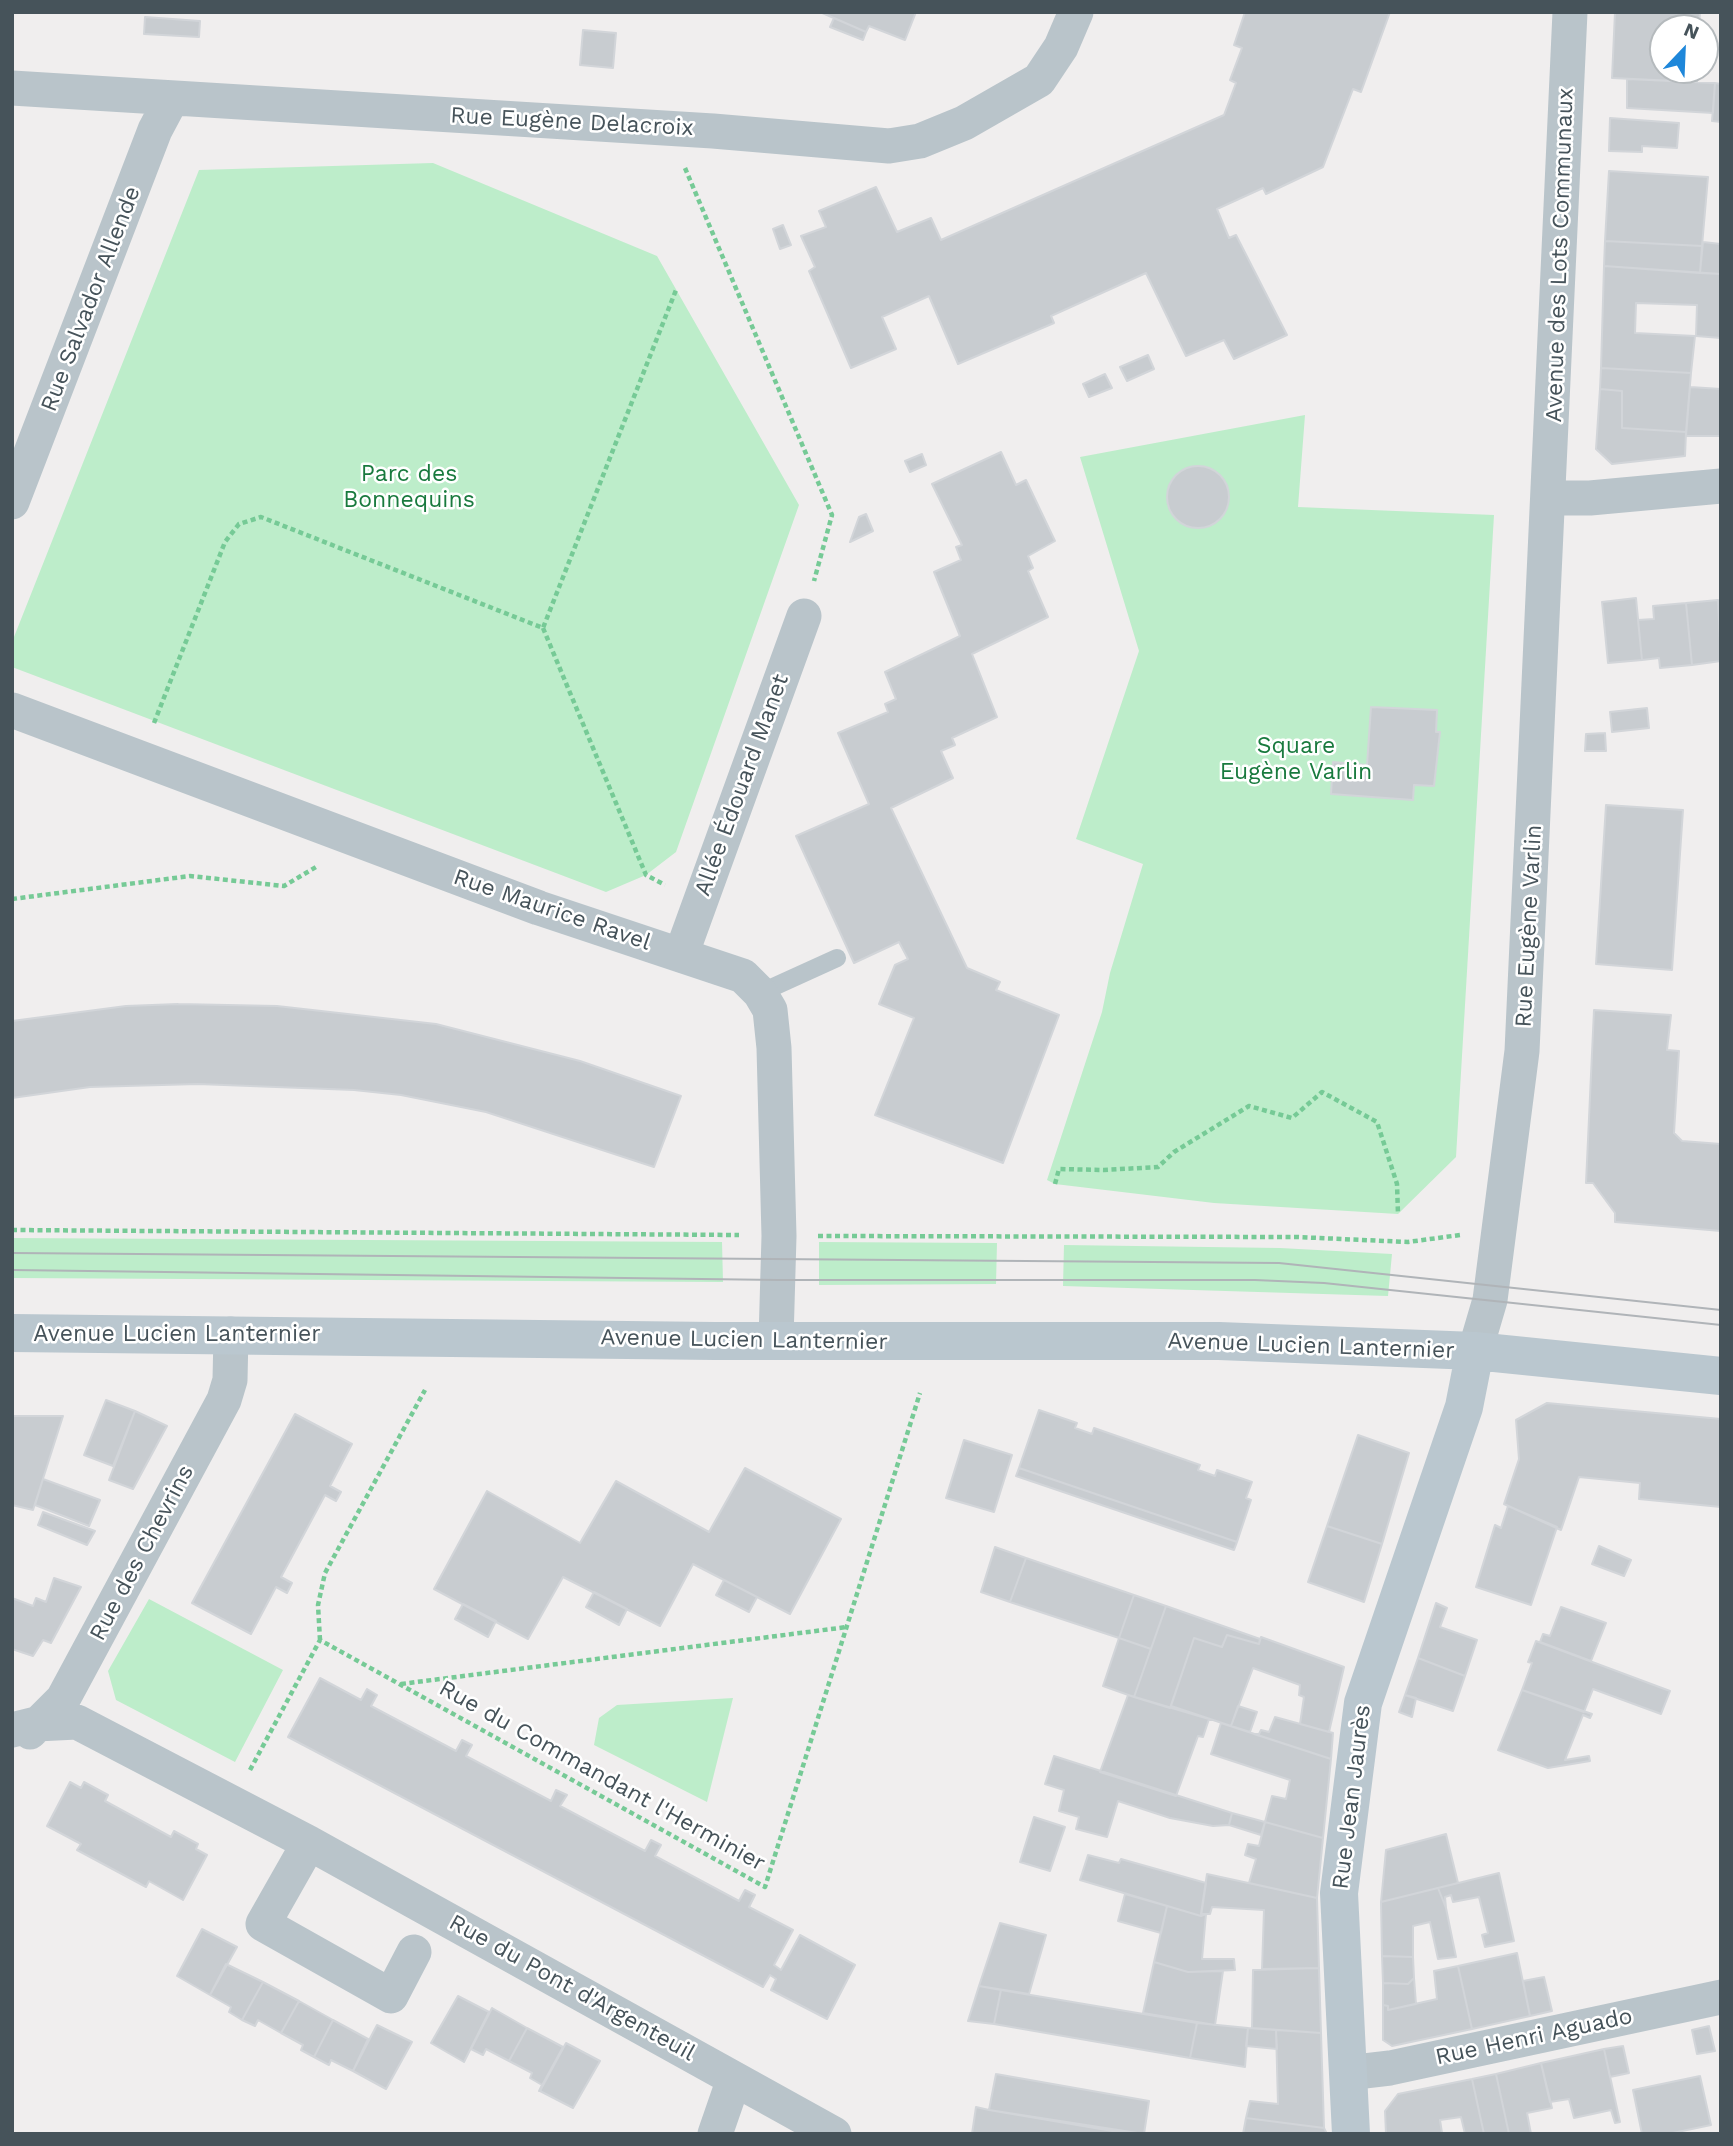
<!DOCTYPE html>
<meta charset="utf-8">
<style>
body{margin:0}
#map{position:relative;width:1733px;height:2146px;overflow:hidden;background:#f0eeee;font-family:"Work Sans",sans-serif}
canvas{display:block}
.frame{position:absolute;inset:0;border:14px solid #46535a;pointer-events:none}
.north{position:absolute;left:1649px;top:14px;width:70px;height:70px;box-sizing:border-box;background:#fff;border:2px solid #b5babd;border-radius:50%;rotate:23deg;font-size:19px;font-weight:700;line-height:28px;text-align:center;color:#46535a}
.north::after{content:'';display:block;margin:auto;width:24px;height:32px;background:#1e87da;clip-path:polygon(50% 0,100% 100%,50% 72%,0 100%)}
</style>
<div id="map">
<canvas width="1733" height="2146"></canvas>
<div class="frame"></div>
<div class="north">N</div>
</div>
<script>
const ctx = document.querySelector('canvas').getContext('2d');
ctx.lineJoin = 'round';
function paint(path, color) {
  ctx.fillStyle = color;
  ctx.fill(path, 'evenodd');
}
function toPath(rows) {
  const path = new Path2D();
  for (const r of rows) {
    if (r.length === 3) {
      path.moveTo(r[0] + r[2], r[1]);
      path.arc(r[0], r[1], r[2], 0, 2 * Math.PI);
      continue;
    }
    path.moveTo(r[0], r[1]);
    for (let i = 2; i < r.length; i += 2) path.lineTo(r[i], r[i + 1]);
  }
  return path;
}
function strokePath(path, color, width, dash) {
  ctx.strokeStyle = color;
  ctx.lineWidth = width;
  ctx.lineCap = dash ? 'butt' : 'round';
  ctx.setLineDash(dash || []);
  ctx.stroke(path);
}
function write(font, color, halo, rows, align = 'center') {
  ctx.font = font + ' "Work Sans",sans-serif';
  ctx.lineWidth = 5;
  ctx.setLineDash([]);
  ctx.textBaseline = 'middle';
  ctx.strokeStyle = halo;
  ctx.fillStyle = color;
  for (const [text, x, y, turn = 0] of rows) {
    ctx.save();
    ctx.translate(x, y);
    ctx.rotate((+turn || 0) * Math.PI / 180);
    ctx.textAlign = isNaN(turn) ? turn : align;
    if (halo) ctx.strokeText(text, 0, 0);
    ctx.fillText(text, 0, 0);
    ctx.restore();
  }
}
const green = toPath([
 [433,163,657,256,799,505,676,852,646,875,606,892,12,667,12,642,199,170],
 [1305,415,1298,507,1494,515,1456,1157,1398,1214,1214,1203,1055,1184,1047,1180,1102,1012,1110,973,1143,864,1076,839,1139,651,1080,457],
 [12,1238,722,1242,723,1282,12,1278],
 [819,1242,997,1243,996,1284,819,1285],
 [1064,1245,1280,1248,1392,1254,1388,1296,1063,1286],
 [149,1599,283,1670,235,1762,116,1700,108,1671],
 [733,1698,707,1802,594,1745,599,1718,617,1705]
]);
const building = toPath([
 [820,12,916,12,905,40,869,26,866,32,820,12],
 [1245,12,1390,12,1361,92,1353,89,1323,167,1266,194,1263,188,1217,209,1229,238,1236,235,1287,335,1234,359,1224,340,1186,356,1146,273,1051,316,1054,323,958,364,929,296,882,317,896,349,851,368,809,271,815,267,801,236,826,227,819,211,876,187,897,232,931,218,941,240,1224,115,1236,83,1230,80,1242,48,1234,45,1245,12],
 [1615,12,1700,12,1699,28,1663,28,1663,70,1697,70,1697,82,1612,78,1615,12],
 [145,17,200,21,199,37,144,34,145,17],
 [834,18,866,32,863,40,830,27,834,18],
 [583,30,616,33,613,68,580,65,583,30],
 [1627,79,1715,83,1713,113,1627,108,1627,79],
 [1715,83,1721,84,1721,122,1712,121,1715,83],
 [1610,118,1679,123,1677,148,1642,146,1642,152,1609,151,1610,118],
 [1609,171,1708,177,1702,246,1605,241,1609,171],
 [783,225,791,245,780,249,773,229,783,225],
 [1605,241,1702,246,1700,273,1604,266,1605,241],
 [1703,242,1721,244,1721,274,1700,273,1703,242],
 [1604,266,1721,274,1721,338,1696,336,1697,305,1636,303,1635,333,1695,336,1691,373,1601,368,1604,266],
 [1148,355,1154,369,1127,381,1120,367,1148,355],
 [1601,368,1691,373,1686,432,1622,428,1622,391,1600,389,1601,368],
 [1105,374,1112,388,1089,397,1083,384,1105,374],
 [1690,387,1721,389,1721,436,1686,436,1690,387],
 [1600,389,1622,391,1622,428,1686,432,1685,456,1612,464,1596,449,1600,389],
 [1001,452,1016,485,1026,480,1055,541,1028,556,1033,568,1028,571,1048,617,972,654,997,717,952,738,955,745,941,751,953,778,891,808,967,968,1000,982,996,990,1059,1015,1003,1163,875,1115,914,1018,879,1004,895,965,908,959,899,942,854,963,796,836,869,804,838,733,888,712,885,704,896,699,885,672,960,636,934,572,961,560,956,547,962,545,932,484,1001,452],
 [922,454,926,465,910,472,905,461,922,454],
 [1198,497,31],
 [866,514,873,531,850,542,859,517,866,514],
 [1636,598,1642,660,1608,663,1602,602,1636,598],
 [1718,600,1721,661,1692,665,1686,603,1718,600],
 [1686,603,1692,665,1660,668,1659,658,1642,660,1638,620,1654,619,1653,606,1686,603],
 [1371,707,1437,710,1436,732,1440,732,1434,786,1414,785,1413,800,1331,794,1333,762,1367,765,1371,707],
 [1647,708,1649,728,1612,732,1610,712,1647,708],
 [1605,733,1606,751,1585,751,1586,734,1605,733],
 [1606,805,1683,810,1672,970,1596,964,1606,805],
 [178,1004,277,1006,436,1024,580,1061,681,1096,654,1167,486,1112,401,1095,354,1090,198,1084,90,1087,12,1098,12,1021,126,1006,178,1004],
 [1594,1010,1671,1015,1667,1050,1679,1051,1674,1133,1682,1141,1721,1144,1721,1231,1615,1222,1615,1213,1593,1183,1586,1183,1594,1010],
 [106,1400,135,1411,113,1466,84,1455,106,1400],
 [1547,1403,1721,1419,1721,1507,1639,1499,1640,1483,1579,1477,1561,1530,1504,1504,1519,1459,1516,1420,1547,1403],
 [1039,1410,1077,1423,1075,1428,1092,1434,1094,1428,1200,1465,1198,1470,1215,1476,1217,1470,1252,1482,1246,1498,1251,1500,1237,1542,1019,1468,1039,1410],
 [135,1411,167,1426,133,1489,109,1480,135,1411],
 [295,1414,352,1444,330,1486,341,1492,336,1501,325,1495,281,1577,292,1583,287,1593,276,1587,251,1634,192,1603,295,1414],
 [12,1416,63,1416,33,1510,12,1505,12,1416],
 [1358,1435,1409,1453,1382,1544,1327,1526,1358,1435],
 [964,1440,1012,1455,994,1512,946,1498,964,1440],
 [745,1468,841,1519,790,1614,693,1564,660,1626,563,1577,528,1639,434,1589,487,1491,580,1543,616,1481,709,1532,745,1468],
 [1019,1468,1237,1542,1234,1550,1016,1476,1019,1468],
 [43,1479,100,1500,89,1526,35,1505,43,1479],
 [1508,1506,1557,1527,1531,1605,1476,1587,1495,1525,1501,1528,1508,1506],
 [43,1512,95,1531,87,1545,38,1525,43,1512],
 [1327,1526,1382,1544,1364,1602,1308,1582,1327,1526],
 [1599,1546,1631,1560,1624,1576,1592,1564,1599,1546],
 [995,1547,1026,1558,1010,1602,981,1592,995,1547],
 [1026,1558,1134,1595,1119,1638,1010,1602,1026,1558],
 [54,1578,81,1587,51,1643,43,1640,33,1656,12,1649,12,1598,33,1606,36,1598,46,1602,54,1578],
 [724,1580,757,1597,749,1612,716,1595,724,1580],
 [594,1592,627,1609,619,1625,586,1607,594,1592],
 [1134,1595,1166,1606,1151,1649,1119,1638,1134,1595],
 [1436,1603,1447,1608,1440,1627,1477,1640,1465,1676,1418,1658,1436,1603],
 [463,1604,496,1621,488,1637,455,1619,463,1604],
 [1166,1606,1260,1639,1259,1644,1227,1635,1222,1647,1194,1638,1170,1708,1134,1697,1166,1606],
 [1561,1607,1606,1623,1591,1661,1540,1642,1543,1634,1550,1636,1561,1607],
 [1227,1635,1259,1644,1261,1637,1344,1667,1329,1732,1300,1724,1304,1697,1299,1695,1300,1685,1253,1668,1231,1726,1171,1706,1194,1638,1222,1647,1227,1635],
 [1119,1638,1151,1649,1134,1697,1103,1686,1119,1638],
 [1536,1641,1670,1691,1661,1714,1593,1689,1584,1712,1522,1690,1532,1663,1528,1662,1536,1641],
 [1418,1658,1465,1676,1453,1711,1405,1695,1418,1658],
 [320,1678,361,1700,367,1689,377,1695,371,1706,456,1751,462,1740,472,1745,466,1756,551,1801,556,1790,567,1795,560,1806,645,1851,651,1840,661,1845,655,1856,739,1901,745,1890,755,1895,749,1907,793,1930,774,1965,781,1970,800,1935,855,1965,827,2019,771,1990,776,1979,770,1975,763,1987,288,1737,320,1678],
 [1522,1690,1592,1714,1590,1718,1583,1715,1565,1760,1589,1756,1590,1761,1548,1768,1498,1750,1522,1690],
 [1128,1695,1209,1719,1203,1737,1198,1736,1176,1796,1100,1772,1128,1695],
 [1405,1695,1416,1698,1412,1717,1399,1712,1405,1695],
 [1238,1706,1257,1712,1250,1732,1231,1726,1238,1706],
 [1275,1717,1333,1733,1331,1759,1254,1734,1259,1734,1261,1730,1269,1732,1275,1717],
 [1221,1723,1331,1759,1323,1838,1265,1822,1272,1796,1286,1799,1290,1780,1211,1754,1221,1723],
 [1054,1756,1232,1813,1229,1825,1213,1826,1170,1818,1118,1801,1107,1837,1076,1829,1079,1817,1059,1811,1064,1790,1045,1784,1054,1756],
 [70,1782,81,1788,84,1782,108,1795,105,1801,171,1837,174,1831,198,1844,196,1849,207,1855,183,1900,149,1881,146,1887,77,1850,81,1844,47,1826,70,1782],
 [1232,1813,1265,1822,1261,1835,1229,1825,1232,1813],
 [1034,1817,1065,1827,1050,1871,1020,1862,1034,1817],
 [1265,1822,1323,1838,1317,1898,1249,1883,1256,1859,1245,1855,1248,1844,1259,1846,1265,1822],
 [1446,1834,1458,1883,1381,1902,1386,1850,1446,1834],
 [1088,1855,1119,1863,1121,1859,1206,1883,1201,1916,1080,1880,1088,1855],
 [1499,1873,1514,1941,1485,1947,1482,1935,1488,1933,1479,1897,1453,1902,1451,1895,1445,1897,1446,1908,1438,1888,1499,1873],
 [1207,1874,1317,1898,1319,1968,1262,1969,1264,1910,1212,1907,1210,1914,1201,1914,1207,1874],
 [1438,1888,1446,1908,1456,1957,1438,1959,1430,1922,1413,1926,1413,1957,1382,1956,1381,1902,1438,1888],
 [1125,1894,1167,1906,1161,1933,1118,1921,1125,1894],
 [1167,1906,1201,1916,1206,1914,1202,1959,1234,1959,1235,1970,1188,1972,1154,1962,1167,1906],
 [1000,1923,1046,1935,1029,1994,979,1986,1000,1923],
 [202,1929,237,1947,210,1995,177,1976,202,1929],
 [1517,1953,1530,2016,1472,2029,1458,1966,1517,1953],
 [1382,1956,1413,1957,1414,1978,1408,1984,1383,1983,1382,1956],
 [1154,1962,1188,1972,1223,1971,1215,2025,1143,2013,1154,1962],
 [226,1964,263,1982,242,2020,229,2012,231,2007,210,1995,226,1964],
 [1458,1966,1472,2029,1392,2046,1383,2040,1383,2005,1388,2006,1388,2010,1437,1999,1434,1971,1458,1966],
 [1319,1968,1321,2033,1252,2028,1253,1970,1319,1968],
 [1544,1977,1552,2011,1530,2016,1523,1981,1544,1977],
 [1414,1978,1416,2004,1388,2010,1388,2006,1383,2005,1383,1983,1408,1984,1414,1978],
 [263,1982,299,2001,281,2033,258,2020,255,2026,242,2020,263,1982],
 [979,1986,1001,1990,994,2024,968,2021,979,1986],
 [1001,1990,1197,2023,1190,2058,994,2024,1001,1990],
 [458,1996,489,2012,464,2062,431,2043,458,1996],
 [299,2001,333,2020,314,2057,301,2050,303,2045,281,2033,299,2001],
 [492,2008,527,2028,509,2061,486,2049,483,2055,471,2049,492,2008],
 [333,2020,368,2039,353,2071,331,2060,329,2065,314,2057,333,2020],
 [1197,2023,1248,2028,1245,2067,1190,2058,1197,2023],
 [377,2025,412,2042,386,2089,353,2071,377,2025],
 [1709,2026,1715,2051,1697,2054,1692,2030,1709,2026],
 [527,2028,563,2047,539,2091,542,2085,530,2078,532,2073,509,2061,527,2028],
 [1248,2028,1276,2030,1277,2049,1246,2046,1248,2028],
 [1276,2030,1321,2033,1324,2128,1246,2118,1250,2101,1278,2104,1276,2030],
 [566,2043,600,2061,573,2108,540,2091,566,2043],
 [1623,2046,1629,2073,1610,2077,1604,2049,1623,2046],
 [1604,2049,1620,2122,1615,2123,1611,2110,1574,2118,1569,2099,1550,2102,1541,2063,1604,2049],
 [1541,2063,1552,2108,1527,2113,1531,2134,1509,2134,1496,2074,1541,2063],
 [996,2074,1149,2101,1144,2134,989,2110,996,2074],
 [1496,2074,1509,2134,1484,2134,1472,2079,1496,2074],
 [1700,2076,1711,2125,1668,2134,1642,2134,1633,2090,1700,2076],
 [1472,2079,1484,2134,1465,2134,1461,2117,1440,2120,1442,2133,1386,2134,1385,2111,1398,2094,1472,2079],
 [976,2107,989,2110,1130,2134,972,2134,976,2107],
 [1246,2118,1324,2128,1327,2134,1243,2134,1246,2118]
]);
const path = toPath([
 [685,168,832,515,814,581],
 [543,628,646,875,665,885],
 [154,723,225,542,239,524,261,517,543,628,676,290],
 [12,899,190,876,284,886,316,867],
 [1055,1184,1059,1169,1104,1170,1158,1167,1174,1152,1249,1106,1292,1118,1322,1092,1377,1122,1397,1184,1398,1214],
 [12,1230,739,1235],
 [818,1236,1297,1237,1408,1242,1460,1235],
 [320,1640,318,1605,325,1573,425,1390],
 [401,1684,847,1627],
 [250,1770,320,1640,765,1887,920,1393]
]);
const lane = toPath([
 [760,993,837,958]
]);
const street = toPath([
 [12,88,713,131,889,146,920,141,964,123,1039,80,1061,47,1076,12],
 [1549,498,1590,498,1721,486],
 [12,502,155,130,172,98],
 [12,710,539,908,743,976,760,993,770,1010,774,1048,779,1236,776,1340],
 [681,955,804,616],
 [1475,1351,1490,1300,1522,1051,1570,12],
 [12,1730,36,1724,77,1722,309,1843,834,2134],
 [30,1732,63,1699,224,1400,230,1380,231,1334],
 [309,1843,263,1924,391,1996,414,1952],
 [1347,2073,1390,2068,1721,1997],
 [715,2134,734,2079]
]);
const secondary = toPath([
 [12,1333,715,1341,1219,1341,1475,1351,1721,1376],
 [1351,2134,1339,1893,1363,1703,1464,1407,1475,1351]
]);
const tram = toPath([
 [12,1253,1279,1263,1721,1310],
 [12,1270,778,1280,1255,1280,1324,1283,1721,1325]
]);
const streetNames = [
 ["Rue Eugène Delacroix",572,122,3],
 ["Avenue des Lots Communaux",1560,255,-88],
 ["Rue Salvador Allende",91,299,-69],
 ["Allée Édouard Manet",742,785,-70],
 ["Rue Maurice Ravel",552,910,19],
 ["Rue Eugène Varlin",1529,926,-87],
 ["Avenue Lucien Lanternier",177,1334],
 ["Avenue Lucien Lanternier",744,1340,1],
 ["Avenue Lucien Lanternier",1311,1346,2],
 ["Rue des Chevrins",142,1553,-62],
 ["Rue du Commandant l'Herminier",602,1776,29],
 ["Rue Jean Jaurès",1352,1797,-83],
 ["Rue du Pont d'Argenteuil",572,1988,29],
 ["Rue Henri Aguado",1534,2037,-12]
];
const parkNames = [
 ["Parc des",409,474],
 ["Bonnequins",409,500],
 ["Square",1296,746],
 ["Eugène Varlin",1296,772]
];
paint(green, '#bdedca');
paint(building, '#c8ccd0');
strokePath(building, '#d2d5d9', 2);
strokePath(path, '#76ca96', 4.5, [5, 3.5]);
strokePath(lane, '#b9c4ca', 18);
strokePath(street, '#b9c4ca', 35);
strokePath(secondary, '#bac7cf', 38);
strokePath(tram, '#b0b4b8', 2);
write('23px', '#46535a', '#fff', streetNames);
write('23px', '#197a3e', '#fff', parkNames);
</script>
